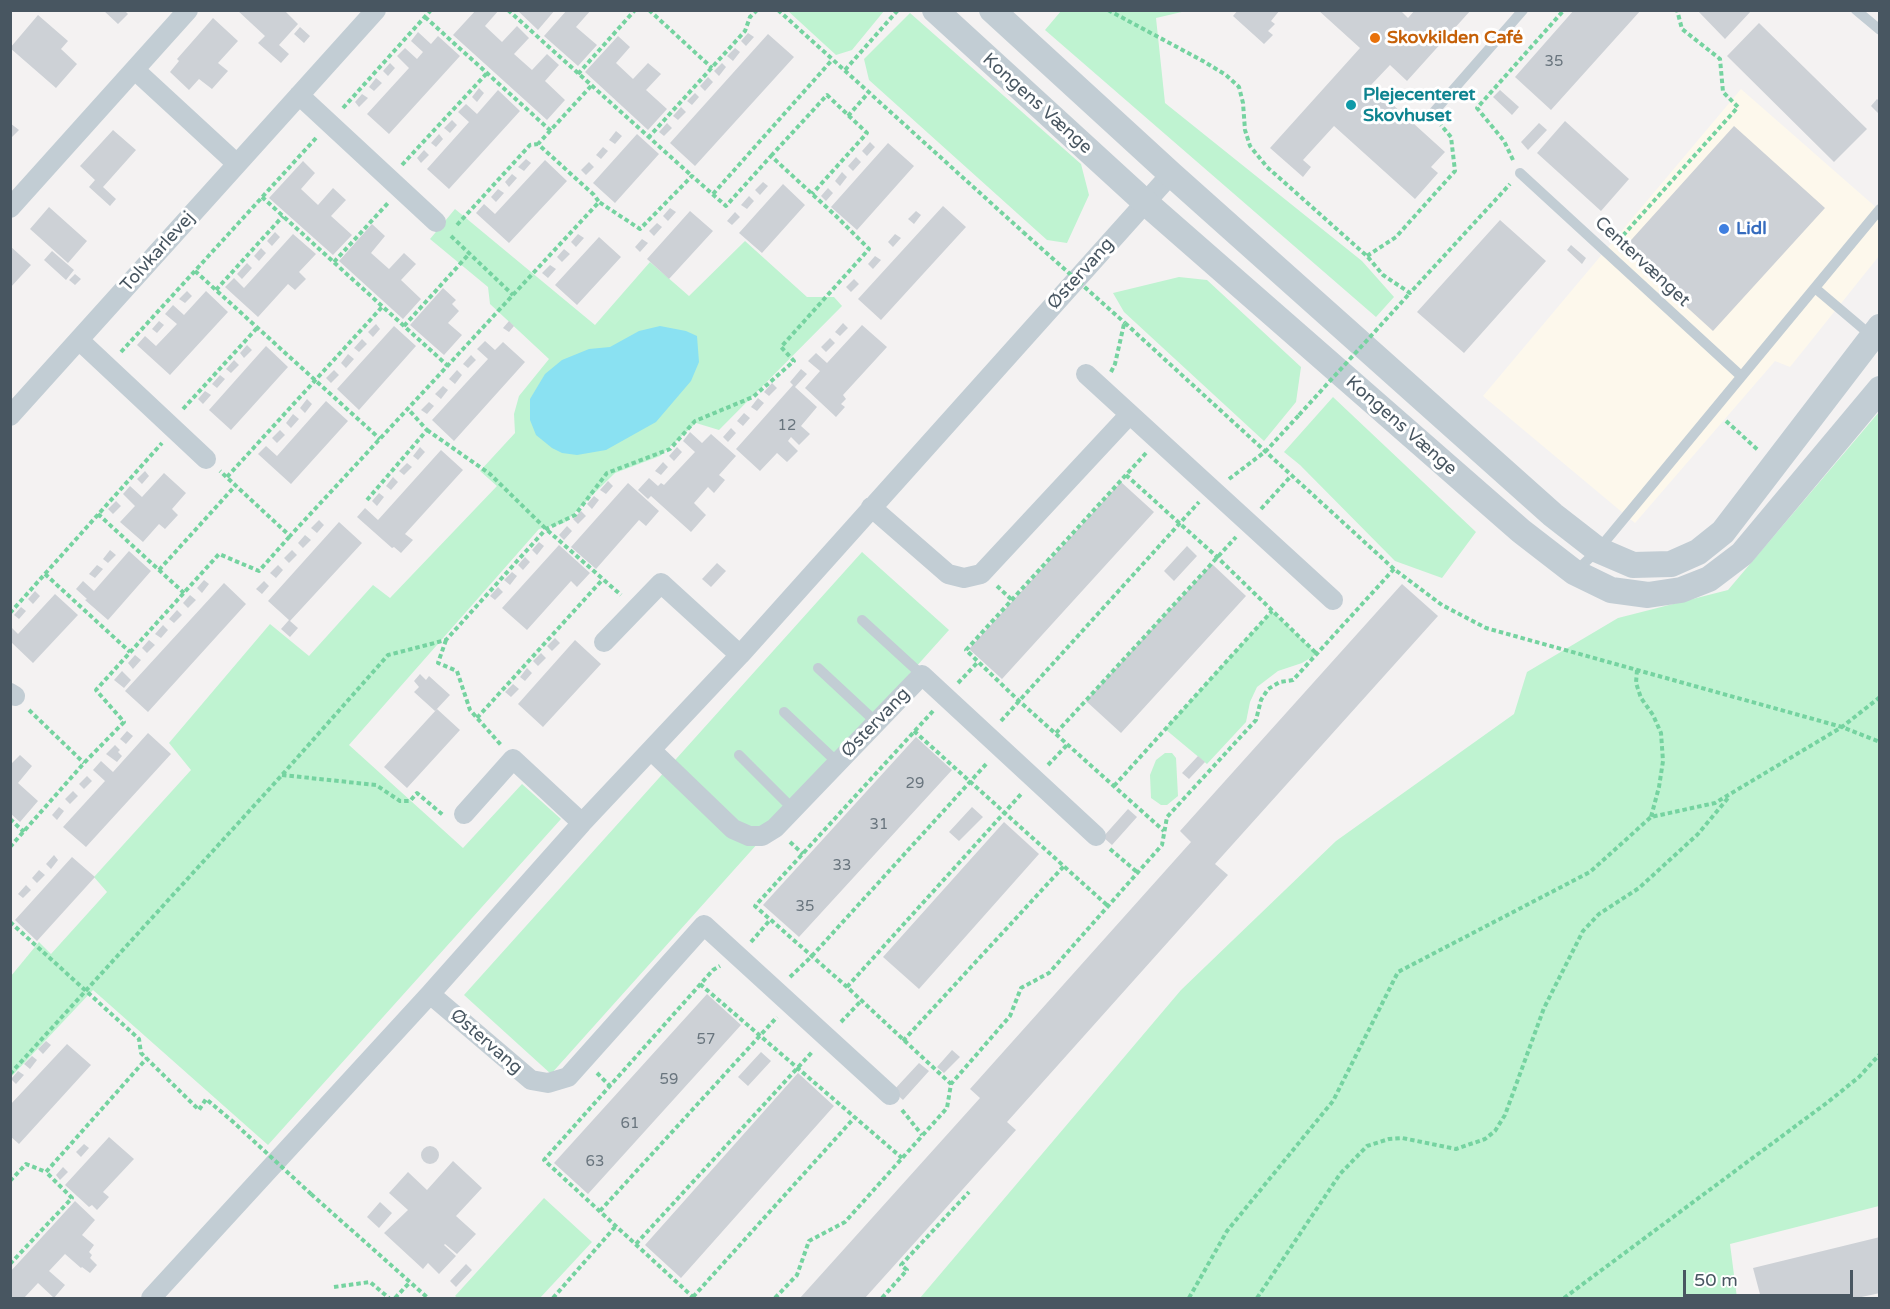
<!DOCTYPE html>
<meta charset="utf-8">
<style>
body{margin:0}
#map{position:relative;width:1890px;height:1309px;overflow:hidden;background:#f4f2f2;font-family:"Varela Round",sans-serif}
canvas{display:block}
.frame{position:absolute;inset:0;border:12px solid #485661;pointer-events:none}
.scale{position:absolute;left:1683px;top:1270px;width:170px;height:27px;box-sizing:border-box;border:3px solid #485661;border-top:0;padding-left:8px;font-size:18px;line-height:21px;white-space:nowrap;color:#485661;-webkit-text-stroke:4px #fff;paint-order:stroke}
</style>
<div id="map">
<canvas width="1890" height="1309"></canvas>
<div class="frame"></div>
<div class="scale">50 m</div>
</div>
<script>
const ctx = document.querySelector('canvas').getContext('2d');
ctx.lineJoin = 'round';
function paint(path, color) {
  ctx.fillStyle = color;
  ctx.fill(path, 'evenodd');
}
function toPath(rows) {
  const path = new Path2D();
  for (const r of rows) {
    if (r.length === 3) {
      path.moveTo(r[0] + r[2], r[1]);
      path.arc(r[0], r[1], r[2], 0, 2 * Math.PI);
      continue;
    }
    path.moveTo(r[0], r[1]);
    for (let i = 2; i < r.length; i += 2) path.lineTo(r[i], r[i + 1]);
  }
  return path;
}
function strokePath(path, color, width, dash) {
  ctx.strokeStyle = color;
  ctx.lineWidth = width;
  ctx.lineCap = dash ? 'butt' : 'round';
  ctx.setLineDash(dash || []);
  ctx.stroke(path);
}
function write(font, color, halo, rows, align = 'center') {
  ctx.font = font + ' "Varela Round",sans-serif';
  ctx.lineWidth = 6;
  ctx.setLineDash([]);
  ctx.textBaseline = 'middle';
  ctx.strokeStyle = halo;
  ctx.fillStyle = color;
  for (const [text, x, y, turn = 0] of rows) {
    ctx.save();
    ctx.translate(x, y);
    ctx.rotate((+turn || 0) * Math.PI / 180);
    ctx.textAlign = isNaN(turn) ? turn : align;
    if (halo) ctx.strokeText(text, 0, 0);
    ctx.fillText(text, 0, 0);
    ctx.restore();
  }
}
const commercial = toPath([
 [1741,89,1879,210,1879,256,1790,367,1775,361,1635,523,1483,396]
]);
const green = toPath([
 [788,11,884,11,852,50,836,55],
 [1061,11,1186,11,1156,18,1165,103,1362,261,1394,297,1376,317,1045,30],
 [910,13,1081,164,1089,195,1067,243,1047,240,869,80,864,59],
 [455,209,595,325,650,262,689,296,745,241,807,297,834,297,842,306,719,430,696,423,660,456,615,473,564,523,539,529,349,745,463,848,522,784,561,819,268,1145,93,990,11,1077,11,976,39,942,51,954,107,892,94,877,191,770,169,743,270,624,309,656,373,585,390,598,497,486,480,471,515,433,514,414,519,396,549,359,490,304,488,287,430,239],
 [1179,277,1207,280,1301,367,1296,402,1264,441,1124,312,1113,293],
 [1333,397,1476,532,1442,578,1395,561,1300,465,1284,452],
 [1879,412,1879,1206,1730,1244,1737,1298,920,1298,1181,990,1336,841,1514,714,1527,672,1618,618,1728,590],
 [862,552,949,630,551,1074,464,995],
 [1272,611,1317,654,1302,663,1278,671,1257,687,1250,702,1246,722,1207,764,1165,729],
 [1165,753,1172,753,1176,758,1178,796,1167,805,1161,805,1151,798,1150,775,1156,760],
 [544,1198,592,1242,540,1298,458,1298,455,1296]
]);
const water = toPath([
 [660,326,686,331,697,336,699,362,691,381,656,422,606,450,577,455,562,453,552,448,536,435,530,420,530,399,545,374,562,360,589,349,610,347,639,331]
]);
const building = toPath([
 [103,10,124,10,128,14,118,24],
 [237,10,284,10,298,24,279,45,289,54,281,63,258,43,265,36],
 [476,10,499,10,485,26,502,42,517,26,529,38,514,54,532,70,547,54,559,65,545,81,565,100,547,120,453,35],
 [517,10,555,10,538,30],
 [567,10,591,10,576,27,597,45,578,66,544,36],
 [1238,10,1280,10,1271,21,1275,24,1268,31,1273,35,1264,44,1233,16],
 [1318,10,1400,10,1408,18,1415,10,1471,10,1407,81,1390,65,1371,85,1445,152,1431,167,1438,173,1415,199,1334,126,1303,160,1311,167,1303,177,1270,148,1360,48],
 [1574,10,1641,10,1551,110,1515,77],
 [1697,10,1752,10,1725,39],
 [38,15,68,41,61,49,77,64,56,88,10,48],
 [213,18,238,41,218,63,228,71,212,89,199,79,189,90,170,72,179,61,177,59],
 [1759,23,1867,129,1834,162,1727,56],
 [300,27,310,36,304,43,294,34],
 [418,32,431,44,438,36,460,56,389,134,367,114,409,68,397,56,405,48,417,59,423,52,411,41],
 [748,33,754,37,746,46,741,41],
 [768,34,794,57,695,166,670,143],
 [618,36,630,47,616,63,633,79,648,63,661,74,646,90,667,109,648,130,585,72],
 [735,48,740,52,733,61,727,56],
 [390,63,395,68,388,76,383,71],
 [722,63,726,67,719,76,714,71],
 [708,77,713,82,705,91,700,86],
 [376,78,382,83,374,91,369,87],
 [479,88,484,93,477,102,472,97],
 [498,90,520,111,449,189,427,169,469,122,458,112,466,104,477,114],
 [1500,90,1519,107,1512,115,1493,97],
 [695,93,699,97,692,105,687,101],
 [362,94,368,98,359,107,355,102],
 [1877,99,1880,102,1880,115,1871,106],
 [681,107,686,112,678,120,673,116],
 [452,120,457,125,450,133,444,128],
 [1565,121,1629,179,1601,211,1537,153],
 [10,123,19,130,10,139],
 [667,123,672,128,664,136,659,132],
 [1539,123,1547,130,1528,150,1521,142],
 [1734,126,1825,208,1713,331,1623,249],
 [113,130,136,150,103,187,116,199,110,206,89,187,95,180,80,166],
 [616,131,622,136,615,144,609,140],
 [439,134,443,139,436,147,431,143],
 [637,134,659,154,615,203,593,183],
 [870,142,875,147,867,156,862,151],
 [888,143,914,166,857,230,831,207],
 [603,147,608,151,601,159,596,155],
 [424,150,429,155,421,163,417,158],
 [856,157,861,162,853,171,848,166],
 [526,159,531,163,524,171,518,167],
 [545,160,567,181,509,243,476,213,484,204,495,214],
 [303,161,315,173,301,189,318,205,333,188,346,200,331,216,352,235,333,255,269,198],
 [589,162,594,167,586,175,581,170],
 [842,172,847,177,840,186,835,181],
 [512,174,517,178,509,187,505,182],
 [763,182,768,186,760,195,755,190],
 [783,184,805,205,762,253,739,233],
 [828,188,833,193,826,201,821,196],
 [498,189,504,193,496,202,491,197],
 [749,196,754,201,747,209,741,205],
 [943,206,966,227,881,320,858,299],
 [49,207,87,241,68,263,30,229],
 [670,208,676,212,668,221,663,216],
 [690,211,713,231,669,279,647,259],
 [916,211,921,215,914,224,908,219],
 [735,212,740,217,732,225,727,221],
 [1500,220,1546,261,1464,353,1417,312],
 [657,223,662,227,654,236,649,231],
 [372,224,385,236,371,253,389,269,404,253,416,264,401,280,421,299,403,319,339,261],
 [275,232,280,237,272,246,267,241],
 [293,234,316,254,299,272,306,279,295,290,288,284,258,317,225,287,234,278,244,288],
 [578,234,584,238,576,247,571,242],
 [895,234,901,238,893,247,888,242],
 [599,237,621,257,577,305,555,285],
 [642,239,648,243,640,252,635,247],
 [1571,245,1586,258,1582,264,1567,250],
 [10,246,31,265,10,288],
 [261,248,266,253,259,261,254,256],
 [564,249,570,254,562,262,557,257],
 [52,251,74,270,66,280,44,260],
 [875,256,881,260,873,269,868,264],
 [247,263,252,268,242,279,237,274],
 [550,265,556,269,548,278,542,273],
 [75,274,81,279,75,285,69,280],
 [854,279,859,284,851,292,846,287],
 [443,288,456,300,452,304,459,311,448,323,462,335,444,355,410,325],
 [187,291,192,296,185,303,179,299],
 [206,291,228,312,170,375,137,345,145,336,156,346,177,324,165,314,173,305,184,315],
 [159,321,164,325,157,333,152,329],
 [509,321,514,326,509,332,503,328],
 [843,323,848,328,840,336,835,332],
 [376,324,380,329,373,337,368,332],
 [862,325,887,347,843,395,846,399,841,404,845,407,836,417,805,388,820,371,808,361,816,353,827,363],
 [394,326,416,346,359,410,337,389],
 [830,338,835,343,826,352,821,347],
 [362,339,367,344,359,352,354,348],
 [485,341,495,350,503,342,525,362,454,441,432,420,488,359,477,349],
 [247,345,252,350,244,358,240,353],
 [266,346,288,367,231,430,209,410],
 [348,354,354,359,346,368,341,363],
 [471,355,476,360,468,368,463,364],
 [234,360,239,365,231,373,226,369],
 [801,369,807,374,795,387,817,407,801,426,810,434,799,445,791,437,788,441,798,451,787,462,777,453,760,471,736,449,793,385,790,382],
 [334,370,339,375,331,383,326,378],
 [457,370,462,375,455,384,449,379],
 [220,375,225,379,217,388,212,384],
 [772,383,777,388,769,396,764,392],
 [443,386,448,390,441,399,435,394],
 [205,391,211,395,203,404,198,399],
 [758,398,764,403,757,411,751,407],
 [307,399,312,404,305,413,300,408],
 [326,401,348,421,291,484,258,454,266,446,277,456],
 [429,402,434,406,427,414,421,410],
 [744,413,750,418,743,426,737,421],
 [293,414,299,419,291,428,286,423],
 [731,428,736,433,728,442,723,437],
 [280,430,285,435,277,443,272,438],
 [690,432,702,443,711,434,736,456,719,475,725,480,714,493,708,487,694,503,706,515,691,532,651,496,648,499,638,490,649,478,658,486,661,483,664,485,695,452,683,441],
 [420,447,425,452,418,460,413,456],
 [677,447,682,452,674,461,669,456],
 [441,450,463,470,405,534,413,540,401,553,394,547,392,548,357,517,365,508,378,520],
 [663,462,668,467,661,475,655,471],
 [407,463,412,467,404,475,399,471],
 [145,471,149,476,142,484,137,479],
 [164,473,186,493,172,509,178,515,165,529,159,524,143,542,120,522,135,506,123,494,130,486,142,497],
 [393,477,398,482,391,490,386,486],
 [608,481,613,486,606,494,600,490],
 [1121,482,1154,512,1002,679,969,649],
 [628,483,659,511,646,526,639,520,596,569,571,547],
 [379,493,384,497,377,506,372,501],
 [594,496,599,500,592,509,587,504],
 [116,501,121,506,113,514,108,509],
 [581,511,586,516,578,524,573,519],
 [319,520,324,525,317,533,311,528],
 [339,522,362,543,290,621,298,628,290,637,281,629,289,620,268,601],
 [567,526,572,531,564,540,559,535],
 [305,535,311,540,303,548,298,543],
 [539,542,544,546,537,555,532,550],
 [559,545,590,573,577,587,571,581,527,630,502,608],
 [1187,546,1197,556,1174,581,1164,571],
 [110,550,116,555,108,563,103,559],
 [292,550,297,555,289,563,284,558],
 [129,551,151,571,108,620,85,600,87,599,76,589,83,581,94,591],
 [525,557,530,562,523,570,518,565],
 [717,563,726,571,711,587,702,579],
 [1212,564,1246,596,1121,733,1086,701],
 [97,565,103,569,95,578,89,574],
 [278,565,283,570,276,578,270,573],
 [512,572,517,576,510,585,504,580],
 [204,580,209,584,202,593,197,588],
 [264,581,269,586,262,594,256,589],
 [224,583,246,604,148,712,125,691],
 [1402,584,1438,616,1215,864,1228,875,1007,1122,1016,1130,865,1298,800,1298,980,1098,970,1089,1191,842,1180,831],
 [498,587,503,592,495,600,490,596],
 [35,591,40,596,33,604,28,599],
 [55,594,78,615,33,663,11,642,10,626,18,634],
 [190,595,196,600,188,608,183,603],
 [21,607,26,611,19,619,14,615],
 [177,610,182,615,174,623,169,619],
 [163,625,168,630,161,638,155,634],
 [555,638,560,643,552,651,547,646],
 [149,640,155,645,147,653,142,648],
 [575,640,601,664,543,727,518,704],
 [541,653,546,658,538,666,533,661],
 [135,655,141,660,133,669,128,663],
 [527,668,532,673,525,681,520,677],
 [122,671,131,680,124,688,114,680],
 [420,674,426,680,429,676,450,695,435,711,414,692,419,687,414,681],
 [513,684,519,689,511,697,505,692],
 [437,709,460,730,407,788,384,767],
 [127,731,133,736,126,744,120,739],
 [148,733,171,754,86,847,63,827,105,781,93,770,101,761,113,772],
 [916,737,952,770,799,937,763,905],
 [115,745,120,750,118,752,122,756,117,762,106,754],
 [20,755,32,766,18,783,38,801,20,822,10,813,10,765],
 [1198,756,1205,762,1189,779,1182,773],
 [87,776,92,781,84,789,79,784],
 [73,791,78,796,70,804,65,799],
 [59,807,64,811,57,820,52,815],
 [972,807,983,817,959,841,949,832],
 [1128,809,1137,817,1112,845,1103,837],
 [1004,822,1039,854,919,989,883,957],
 [54,855,58,860,51,869,46,864],
 [72,857,95,877,37,941,15,920],
 [39,870,45,875,37,883,32,878],
 [26,885,31,890,23,898,18,894],
 [707,994,741,1025,588,1194,554,1163],
 [46,1041,51,1045,43,1054,38,1049],
 [67,1044,91,1065,19,1144,10,1136,10,1105],
 [952,1050,960,1057,944,1073,937,1067],
 [761,1052,771,1061,748,1086,738,1077],
 [32,1056,37,1060,30,1069,24,1064],
 [919,1063,929,1071,903,1100,893,1091],
 [18,1071,24,1075,16,1084,11,1079],
 [798,1073,834,1106,681,1278,645,1245],
 [109,1137,134,1159,103,1192,109,1197,97,1210,92,1205,89,1207,65,1185],
 [84,1144,89,1148,81,1157,76,1152],
 [430,1155,9],
 [453,1161,482,1188,456,1216,476,1234,457,1254,445,1244,444,1245,456,1256,439,1274,428,1263,423,1269,384,1233,408,1210,389,1193,408,1172,427,1190],
 [63,1167,68,1172,60,1180,56,1175],
 [75,1201,95,1220,82,1235,94,1245,89,1252,92,1255,90,1258,97,1265,90,1273,82,1267,81,1268,65,1254,49,1271,65,1285,54,1298,38,1283,24,1298,10,1298,10,1272],
 [380,1202,392,1213,379,1228,367,1217],
 [1880,1237,1880,1293,1857,1298,1761,1298,1753,1268],
 [466,1264,472,1270,456,1287,450,1281]
]);
const path = toPath([
 [508,10,692,176],
 [649,10,712,68],
 [778,10,1023,232],
 [1108,10,1203,61,1226,75,1239,87,1243,103,1245,130,1250,146,1267,167,1367,256,1383,275,1410,293,1510,184],
 [425,17,551,131],
 [845,70,898,10],
 [578,74,635,10],
 [591,86,538,144,594,195,599,202],
 [343,108,431,10],
 [848,116,869,92],
 [648,138,745,31,750,17,757,10],
 [771,156,827,95,867,133,812,194],
 [1513,160,1504,141,1477,108,1564,10],
 [402,165,487,73],
 [713,194,832,60],
 [262,197,448,366],
 [457,225,530,145,538,144],
 [451,236,513,295],
 [1618,241,1738,107,1723,92,1720,59,1682,29,1677,10],
 [1367,256,1396,237,1455,171,1451,137,1441,125],
 [334,262,388,203],
 [195,271,380,439],
 [216,290,283,216],
 [1125,323,1394,569,1442,605,1486,628,1842,727,1880,742],
 [404,326,469,254],
 [121,352,316,138],
 [1111,372,1115,364,1124,324],
 [183,409,257,328],
 [1726,421,1758,450],
 [427,430,490,474,546,529,621,595],
 [1146,453,966,650,1019,701,1164,831],
 [1126,475,1217,557,1317,654],
 [227,477,382,307],
 [1229,479,1266,451,1299,415],
 [367,500,427,430,408,409],
 [1261,509,1291,476],
 [98,514,184,593],
 [159,570,236,485],
 [45,574,130,652],
 [997,586,1012,600],
 [10,613,162,443],
 [446,640,438,663,457,671,470,710,501,745],
 [1637,670,1636,683,1641,698,1653,715,1661,733,1663,761,1659,787,1651,817],
 [958,683,978,662],
 [29,710,84,763],
 [933,711,755,906,847,987,951,1084],
 [477,718,603,579],
 [1001,721,1199,502],
 [914,731,1108,906],
 [1056,733,1236,537],
 [1048,765,1068,744],
 [282,775,376,785,400,801,410,801,417,793,443,815],
 [1114,786,1272,611],
 [10,819,24,832],
 [790,842,803,854],
 [10,847,84,763,124,722,96,690,219,554,259,571,290,536],
 [1110,849,1137,872],
 [10,922,139,1039,141,1053,199,1110,206,1099,231,1120],
 [751,942,770,920],
 [790,977,811,957,988,762],
 [700,984,902,1158],
 [847,987,1022,793],
 [841,1022,861,1001],
 [903,1041,1064,866],
 [597,1073,610,1086],
 [10,1074,282,775,388,655,446,640,546,529,575,515,607,473,670,449,695,421,753,397,794,361,781,347,869,249,836,216,771,156,726,206,692,176,640,229,599,202,290,536,220,471],
 [902,1110,922,1135],
 [10,1181,26,1164,46,1172,147,1058],
 [311,1194,428,1298],
 [600,1211,777,1017],
 [636,1244,813,1051],
 [10,1264,72,1198,46,1172],
 [334,1287,370,1282,389,1298],
 [693,1297,855,1117],
 [395,1298,410,1282],
 [553,1298,615,1227],
 [694,1298,544,1160,713,970,720,966],
 [775,1298,797,1275,809,1241,845,1222,947,1108,951,1084,1010,1016,1021,988,1049,973,1162,845,1167,817,1256,720,1261,700,1268,689,1280,682,1293,680,1394,569],
 [882,1298,907,1270,901,1265,969,1192],
 [1189,1298,1227,1231,1333,1101,1398,972,1590,872,1651,817,1715,803,1842,727,1880,697],
 [1257,1298,1340,1174,1367,1146,1389,1139,1402,1138,1456,1149,1485,1139,1495,1131,1505,1115,1544,1008,1583,931,1599,914,1639,888,1698,834,1728,798],
 [1564,1298,1828,1102,1859,1077,1880,1054]
]);
const service = toPath([
 [1856,10,1880,30],
 [1432,114,1523,10],
 [1520,173,1741,376],
 [1815,288,1874,338],
 [1575,572,1598,550,1880,209],
 [862,620,922,675],
 [818,668,876,722],
 [784,712,837,762],
 [739,755,793,809]
]);
const minor = toPath([
 [135,70,237,164],
 [299,95,436,222],
 [10,208,188,10],
 [79,340,206,459],
 [1086,374,1333,600],
 [10,416,376,10],
 [871,507,948,574,964,578,981,574,1130,414],
 [604,642,661,583,740,655],
 [10,693,15,696],
 [652,751,733,829,749,836,762,836,775,828,922,675,1096,836],
 [464,814,513,759,582,823],
 [430,994,531,1080,548,1083,568,1077,704,925,890,1095],
 [151,1298,430,994,582,823,740,655,1171,174]
]);
const tertiary = toPath([
 [935,10,1146,203,1521,531,1574,572,1611,590,1648,595,1681,590,1709,579,1742,554,1880,389],
 [992,10,1171,174,1553,515,1598,550,1633,565,1671,564,1698,552,1723,532,1880,327]
]);
const pathBridge = toPath([
 [1023,232,1125,323],
 [1299,415,1410,293],
 [231,1120,311,1194]
]);
const markers = [
 [1375,38,6,"#e8710a"],
 [1351,105,6,"#0f9aa8"],
 [1724,229,6,"#3f7fe0"]
];
const numberNames = [
 ["35",1554,62],
 ["12",787,426],
 ["29",915,784],
 ["31",879,825],
 ["33",842,866],
 ["35",805,907],
 ["57",706,1040],
 ["59",669,1080],
 ["61",630,1124],
 ["63",595,1162]
];
const foodNames = [
 ["Skovkilden Café",1387,38]
];
const cultureNames = [
 ["Plejecenteret",1363,95],
 ["Skovhuset",1363,116]
];
const streetNames = [
 ["Kongens Vænge",1037,104,42],
 ["Tolvkarlevej",158,252,-48],
 ["Centervænget",1642,262,43],
 ["Østervang",1081,274,-48],
 ["Kongens Vænge",1401,426,41],
 ["Østervang",876,723,-46],
 ["Østervang",486,1042,41]
];
const shopNames = [
 ["Lidl",1736,229]
];
paint(commercial, '#fdf8ec');
paint(green, '#bff3d1');
paint(water, '#8ae1f2');
paint(building, '#cdd1d6');
strokePath(path, '#75d3a0', 4, [4.5, 3]);
strokePath(service, '#c2cdd4', 10);
strokePath(minor, '#c2cdd4', 20);
strokePath(tertiary, '#c2cdd4', 26);
strokePath(pathBridge, '#75d3a0', 4, [4.5, 3]);
for (const [x, y, r, color] of markers) {
  const dot = new Path2D();
  dot.arc(x, y, r, 0, 2 * Math.PI);
  ctx.fillStyle = color;
  ctx.fill(dot);
  strokePath(dot, '#fff', 2);
}
write('15px', '#69757e', null, numberNames);
write('bold 18px', '#c56008', '#fff', foodNames, 'left');
write('bold 18px', '#0d838f', '#fff', cultureNames, 'left');
write('18px', '#485661', '#fff', streetNames);
write('bold 18px', '#366cbe', '#fff', shopNames, 'left');
</script>
